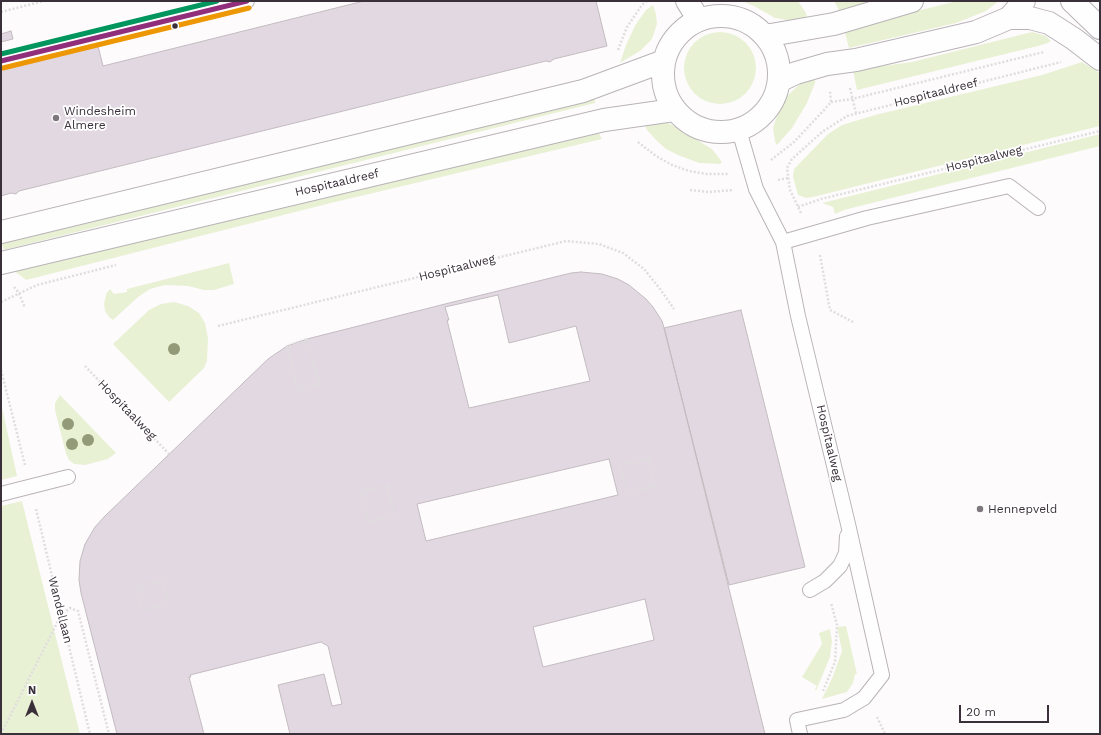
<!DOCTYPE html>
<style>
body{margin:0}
#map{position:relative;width:1101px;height:735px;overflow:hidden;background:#fefbfd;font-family:"Work Sans",sans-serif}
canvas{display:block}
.frame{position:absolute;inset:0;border:2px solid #393039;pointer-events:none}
.north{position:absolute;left:12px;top:683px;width:40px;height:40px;-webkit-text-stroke:3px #fff;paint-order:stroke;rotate:0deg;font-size:11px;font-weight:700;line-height:16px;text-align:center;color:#393039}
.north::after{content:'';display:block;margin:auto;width:14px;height:18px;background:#393039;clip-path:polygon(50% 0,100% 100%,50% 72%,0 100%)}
.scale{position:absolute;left:959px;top:705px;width:90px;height:18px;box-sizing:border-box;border:2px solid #393039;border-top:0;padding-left:5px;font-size:12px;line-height:14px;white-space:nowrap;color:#393039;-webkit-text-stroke:3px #fff;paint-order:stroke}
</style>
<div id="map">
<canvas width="1101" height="735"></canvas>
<div class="frame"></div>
<div class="north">N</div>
<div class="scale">20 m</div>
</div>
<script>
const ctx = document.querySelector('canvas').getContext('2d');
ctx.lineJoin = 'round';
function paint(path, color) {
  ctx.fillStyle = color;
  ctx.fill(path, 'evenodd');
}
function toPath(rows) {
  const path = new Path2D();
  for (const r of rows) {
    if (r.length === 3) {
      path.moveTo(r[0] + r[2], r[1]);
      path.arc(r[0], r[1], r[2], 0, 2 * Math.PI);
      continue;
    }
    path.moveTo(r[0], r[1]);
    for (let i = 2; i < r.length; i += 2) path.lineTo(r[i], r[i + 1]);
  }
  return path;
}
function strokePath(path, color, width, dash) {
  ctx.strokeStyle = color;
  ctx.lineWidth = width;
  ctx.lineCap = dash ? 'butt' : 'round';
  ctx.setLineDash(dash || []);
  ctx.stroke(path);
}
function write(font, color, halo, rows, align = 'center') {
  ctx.font = font + ' "Work Sans",sans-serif';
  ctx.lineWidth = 3.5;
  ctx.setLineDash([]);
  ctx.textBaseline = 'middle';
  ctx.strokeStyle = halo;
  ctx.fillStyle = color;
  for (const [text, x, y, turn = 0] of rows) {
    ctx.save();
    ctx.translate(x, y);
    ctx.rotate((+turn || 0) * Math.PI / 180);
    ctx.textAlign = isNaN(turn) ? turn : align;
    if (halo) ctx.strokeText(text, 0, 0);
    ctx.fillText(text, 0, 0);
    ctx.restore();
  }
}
const green = toPath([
 [742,1,798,1,806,13,807,19,792,21,775,18,754,6],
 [834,1,885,1,840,12],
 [957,1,999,1,986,11,956,23,849,48,844,29],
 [653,5,656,14,657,24,652,39,640,51,620,63,626,45,636,24,646,10],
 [720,68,36],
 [1032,32,1046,36,1051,41,1048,43,1038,46,857,90,853,70,912,62],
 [1082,62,1100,73,1100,126,813,197,806,198,798,195,793,177,794,169,828,134,842,125,875,115,1042,75],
 [815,77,815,83,807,103,792,128,777,145,775,142,773,128,780,107,785,98,802,82],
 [595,94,595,103,4,250,1,241],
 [643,121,664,121,676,127,712,149,722,162,720,164,699,163,678,155,666,149,656,140,647,130],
 [597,130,602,139,331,203,26,280,13,270],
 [1100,134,1100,146,844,210,835,214,833,207,822,203],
 [229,263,234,284,214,290,204,290,188,286,165,285,150,289,138,297,113,320,109,317,105,311,104,304,106,294,110,289,114,294,127,292,127,289],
 [174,302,188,306,199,313,205,323,208,338,207,361,204,368,169,402,113,344,149,310,161,304],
 [60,395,116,453,108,459,85,465,74,464,69,460,66,454,55,410,55,403],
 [1,403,17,476,1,480],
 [22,501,80,734,1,734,1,506],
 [846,626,857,674,855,674,853,683,847,692,822,699,833,676,842,651,837,627],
 [830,629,832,641,830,657,816,691,815,689,817,686,802,677,822,644,819,633]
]);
const building = toPath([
 [364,1,596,1,607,46,554,59,550,62,546,61,19,191,16,194,11,193,1,196,1,57,95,34,103,66,364,1],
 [11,31,13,39,1,42,1,34,11,31],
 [581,272,602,274,618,279,629,285,646,299,653,307,662,321,665,331,765,734,290,734,278,685,324,674,332,706,342,704,328,646,321,642,190,675,191,677,189,677,204,734,117,734,81,593,79,580,80,561,85,544,95,527,105,516,268,359,287,346,307,339,445,304,571,273,581,272],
 [498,295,509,343,576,326,590,381,469,408,447,320,449,320,445,307,498,295],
 [609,459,618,495,426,541,417,504,609,459],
 [645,599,654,640,543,667,533,627,645,599],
 [741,310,805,567,729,585,664,328,741,310]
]);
const path = toPath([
 [1,12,44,1],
 [618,50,627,27,642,5,647,1],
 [850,88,856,113],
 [831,102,852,99,1044,52],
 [638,142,656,156,672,165,689,171,707,174,729,174],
 [771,160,794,142,824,110,831,102,830,91],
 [778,180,788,178],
 [690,190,709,192,734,190],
 [798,207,821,199,1100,131],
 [801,213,790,190,787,168,792,159,822,132,847,116,1061,62],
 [820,255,830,310,853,322],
 [14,287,19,293,25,308],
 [1,302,37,285,116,265],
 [218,326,566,241,599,244,623,253,644,269,660,289,674,309],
 [307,339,319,384,298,390,287,346,307,339],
 [85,366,169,454],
 [1,370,25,465],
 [649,459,655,486,627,493,620,465,649,459],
 [387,486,394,515,369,522,361,492,387,486],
 [36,509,90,734],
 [163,580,169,603,142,610,137,587,163,580],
 [823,691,835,662,837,625,831,603],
 [877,717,885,734],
 [1,734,61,615,70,608,78,611,109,734]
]);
const service = toPath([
 [1,61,247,1],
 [739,130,756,189,783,242,798,316,848,524,882,675,864,698,844,710,797,720,800,734],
 [783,242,867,218,1009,186,1038,208],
 [1,494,68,477],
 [810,590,825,581,840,566,846,553,847,536]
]);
const minor = toPath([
 [687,1,699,20],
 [1072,1,1100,28],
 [1009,18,1030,18,1049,23,1074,39,1100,59]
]);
const secondary = toPath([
 [721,74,58],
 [765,36,834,24,912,1],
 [779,81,796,73,827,64,856,60,976,32,1009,18,1024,1],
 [1,232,583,91,664,61],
 [1,263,604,120,674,110]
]);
const bus1 = toPath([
 [1,61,247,1]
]);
const bus2 = toPath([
 [3,68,249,8]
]);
const bus3 = toPath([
 [1,54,217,1]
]);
const trees = [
 [174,349],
 [68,424],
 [88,440],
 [72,444]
];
const markers = [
 [175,26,3.5,"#393039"],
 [56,118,4,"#7e777e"],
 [980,509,4,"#7e777e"]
];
const streetNames = [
 ["Hospitaaldreef",936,93,-14],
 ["Hospitaalweg",984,159,-14],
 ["Hospitaaldreef",337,183,-13],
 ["Hospitaalweg",457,268,-14],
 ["Hospitaalweg",127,410,46],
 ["Hospitaalweg",829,443,77],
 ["Wandellaan",60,610,76]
];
const poiNames = [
 ["Windesheim",64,111],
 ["Almere",64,125],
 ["Hennepveld",988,509]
];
paint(green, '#e9f1d5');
paint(building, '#e2d8e1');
strokePath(building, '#c2bcc0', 1);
strokePath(service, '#b8b3b7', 16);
strokePath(minor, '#b8b3b7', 24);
strokePath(secondary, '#b8b3b7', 24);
strokePath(path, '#dfddde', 2.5, [2, 2]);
strokePath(service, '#fffeff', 14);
strokePath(minor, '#fffeff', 22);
strokePath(secondary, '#fffeff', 22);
strokePath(bus1, '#912e7b', 5);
strokePath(bus2, '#ec9703', 5);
strokePath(bus3, '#00965e', 5);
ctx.fillStyle = '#939a77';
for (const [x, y] of trees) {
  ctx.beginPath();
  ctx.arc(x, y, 6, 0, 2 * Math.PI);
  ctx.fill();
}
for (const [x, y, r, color] of markers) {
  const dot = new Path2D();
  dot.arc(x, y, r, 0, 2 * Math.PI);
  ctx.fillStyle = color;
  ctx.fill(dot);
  strokePath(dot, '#fff', 1.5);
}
write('12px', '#393039', '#fff', streetNames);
write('12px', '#393039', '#fff', poiNames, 'left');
</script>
